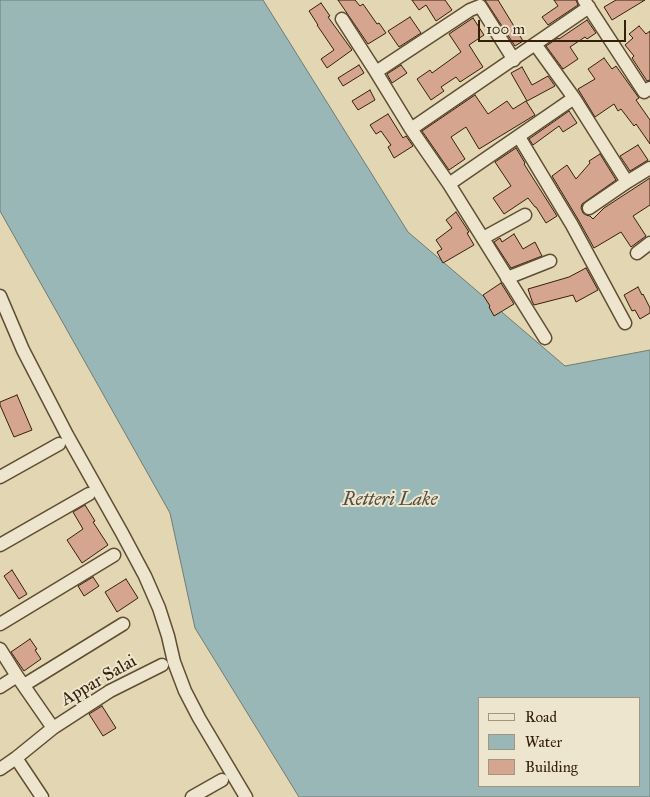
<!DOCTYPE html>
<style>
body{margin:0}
#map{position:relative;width:650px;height:797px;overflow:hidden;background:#e3d7b3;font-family:"IM FELL Great Primer",serif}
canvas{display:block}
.legend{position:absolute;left:478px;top:697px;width:162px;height:90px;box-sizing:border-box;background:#ede5ce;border:1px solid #a39680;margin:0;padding:6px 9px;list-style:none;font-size:15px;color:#34200a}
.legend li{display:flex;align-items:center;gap:10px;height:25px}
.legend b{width:25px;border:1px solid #a39680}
.scale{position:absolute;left:478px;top:20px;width:148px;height:22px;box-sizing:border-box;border:2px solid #34200a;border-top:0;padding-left:6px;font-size:15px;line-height:18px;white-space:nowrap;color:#34200a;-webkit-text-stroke:4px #ede5ce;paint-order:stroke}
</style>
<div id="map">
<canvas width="650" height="797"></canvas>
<ul class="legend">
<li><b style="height:6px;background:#ede5ce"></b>Road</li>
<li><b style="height:14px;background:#99b7b7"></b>Water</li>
<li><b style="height:14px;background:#d6a590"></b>Building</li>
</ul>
<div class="scale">100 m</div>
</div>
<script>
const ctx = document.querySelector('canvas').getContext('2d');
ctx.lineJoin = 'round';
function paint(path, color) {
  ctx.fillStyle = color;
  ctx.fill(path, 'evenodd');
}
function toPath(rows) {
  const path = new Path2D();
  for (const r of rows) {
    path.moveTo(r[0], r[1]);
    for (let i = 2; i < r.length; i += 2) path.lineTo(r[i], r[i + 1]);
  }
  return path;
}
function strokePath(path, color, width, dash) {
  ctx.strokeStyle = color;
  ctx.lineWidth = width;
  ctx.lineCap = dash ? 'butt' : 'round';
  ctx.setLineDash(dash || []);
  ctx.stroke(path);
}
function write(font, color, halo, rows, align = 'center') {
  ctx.font = font + ' "IM FELL Great Primer",serif';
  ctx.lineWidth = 4;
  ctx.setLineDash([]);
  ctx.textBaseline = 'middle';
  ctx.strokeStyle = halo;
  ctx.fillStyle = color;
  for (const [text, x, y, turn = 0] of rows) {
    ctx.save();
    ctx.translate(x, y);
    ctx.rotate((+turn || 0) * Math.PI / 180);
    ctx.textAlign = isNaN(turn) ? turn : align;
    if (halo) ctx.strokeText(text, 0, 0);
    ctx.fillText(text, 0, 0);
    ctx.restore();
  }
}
const water = toPath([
 [0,0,263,0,408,232,565,366,650,350,650,797,299,797,195,628,170,513,0,211,0,0],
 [479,698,639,698,639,786,479,786,479,698]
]);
const building = toPath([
 [338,0,355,0,360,6,363,4,377,24,379,23,386,33,368,44,338,0],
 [412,0,445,0,452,10,436,21,426,5,419,10,412,0],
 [485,0,498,0,523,41,515,46,485,0],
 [554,0,576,0,578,5,548,25,542,17,558,6,554,0],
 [616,0,645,0,612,20,604,7,616,0],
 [321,3,330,16,328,17,352,50,327,68,321,59,334,50,317,25,318,25,309,11,321,3],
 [410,17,421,33,399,47,388,31,410,17],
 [473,18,484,35,469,45,483,67,460,82,456,77,441,87,444,91,431,100,417,79,430,70,432,73,461,52,449,34,473,18],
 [587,20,596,33,587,39,585,37,570,47,578,59,563,69,546,46,558,38,559,39,587,20],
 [639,26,646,34,650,31,650,80,647,81,632,58,634,56,625,45,633,38,629,34,639,26],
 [604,58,612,69,616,66,639,98,636,100,650,120,650,144,636,124,634,126,621,109,618,111,614,104,595,117,578,89,595,79,588,69,604,58],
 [359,65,364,73,343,86,338,78,359,65],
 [401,65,407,73,392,83,387,74,401,65],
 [522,67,532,85,548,76,555,86,527,101,511,73,522,67],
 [370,90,375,100,358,110,352,101,370,90],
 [475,95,488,114,507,101,513,109,526,101,535,115,479,149,466,127,451,137,465,159,449,170,422,131,475,95],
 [569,111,577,123,563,132,559,126,533,145,529,139,569,111],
 [388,114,403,138,406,136,413,146,394,158,388,147,391,145,381,131,376,134,370,125,388,114],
 [638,145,648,160,630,171,620,156,638,145],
 [516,148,525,163,524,164,557,216,546,223,536,207,535,207,528,198,504,214,493,198,511,186,495,162,516,148],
 [600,154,616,180,582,204,581,208,583,213,586,215,590,216,593,219,604,208,650,178,650,205,633,216,646,236,631,247,621,232,594,248,579,221,552,176,567,165,576,179,590,163,589,161,600,154],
 [456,212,469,232,467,233,474,245,443,263,437,252,442,249,436,240,452,228,446,220,456,212],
 [514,234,523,249,535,242,542,256,511,268,494,242,500,238,502,242,514,234],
 [586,268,598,290,576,302,573,295,534,305,532,301,528,289,569,277,586,268],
 [501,283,514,304,494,316,489,307,490,306,483,295,501,283],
 [638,287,642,295,643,294,650,308,650,313,640,319,635,310,632,311,624,295,638,287],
 [17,395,32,430,14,437,0,405,0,402,17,395],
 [85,505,95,521,93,522,108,545,82,563,67,540,83,529,73,512,85,505],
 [12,570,27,594,19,599,4,576,12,570],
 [93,577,99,586,84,596,78,586,93,577],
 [126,579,138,598,117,612,105,592,126,579],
 [30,639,37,649,35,650,41,659,24,671,11,652,30,639],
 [102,706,116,728,103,736,89,714,102,706]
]);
const minor = toPath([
 [584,0,644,92,650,88],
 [342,19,376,72],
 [535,44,574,98,449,184,411,129,589,7],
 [574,98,627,182,650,168],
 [411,129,376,72,470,10,480,6,514,60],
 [519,137,572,225,625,323],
 [449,184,545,338],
 [589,208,627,182],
 [483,238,525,215],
 [637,253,650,243],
 [507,278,550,261],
 [0,296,23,350,67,435,122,533,145,576,159,608,168,636,174,662,185,691,199,718,246,797],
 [0,477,59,444],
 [0,545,89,494],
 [0,624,114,555],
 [0,649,17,676,53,728],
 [24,685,123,624],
 [0,687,17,676],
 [0,769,16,758],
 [42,797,16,758,53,728,110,691,162,665],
 [192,797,222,780]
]);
const streetNames = [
 ["Appar Salai",99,681,-30]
];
const waterNames = [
 ["Retteri Lake",390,500]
];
paint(water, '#99b7b7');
strokePath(water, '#717b72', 1);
paint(building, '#d6a590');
strokePath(building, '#34200a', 1);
strokePath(minor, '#604e34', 15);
strokePath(minor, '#ede5ce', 12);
write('18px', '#34200a', '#ede5ce', streetNames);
write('italic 19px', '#524d3e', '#ede5ce', waterNames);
</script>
